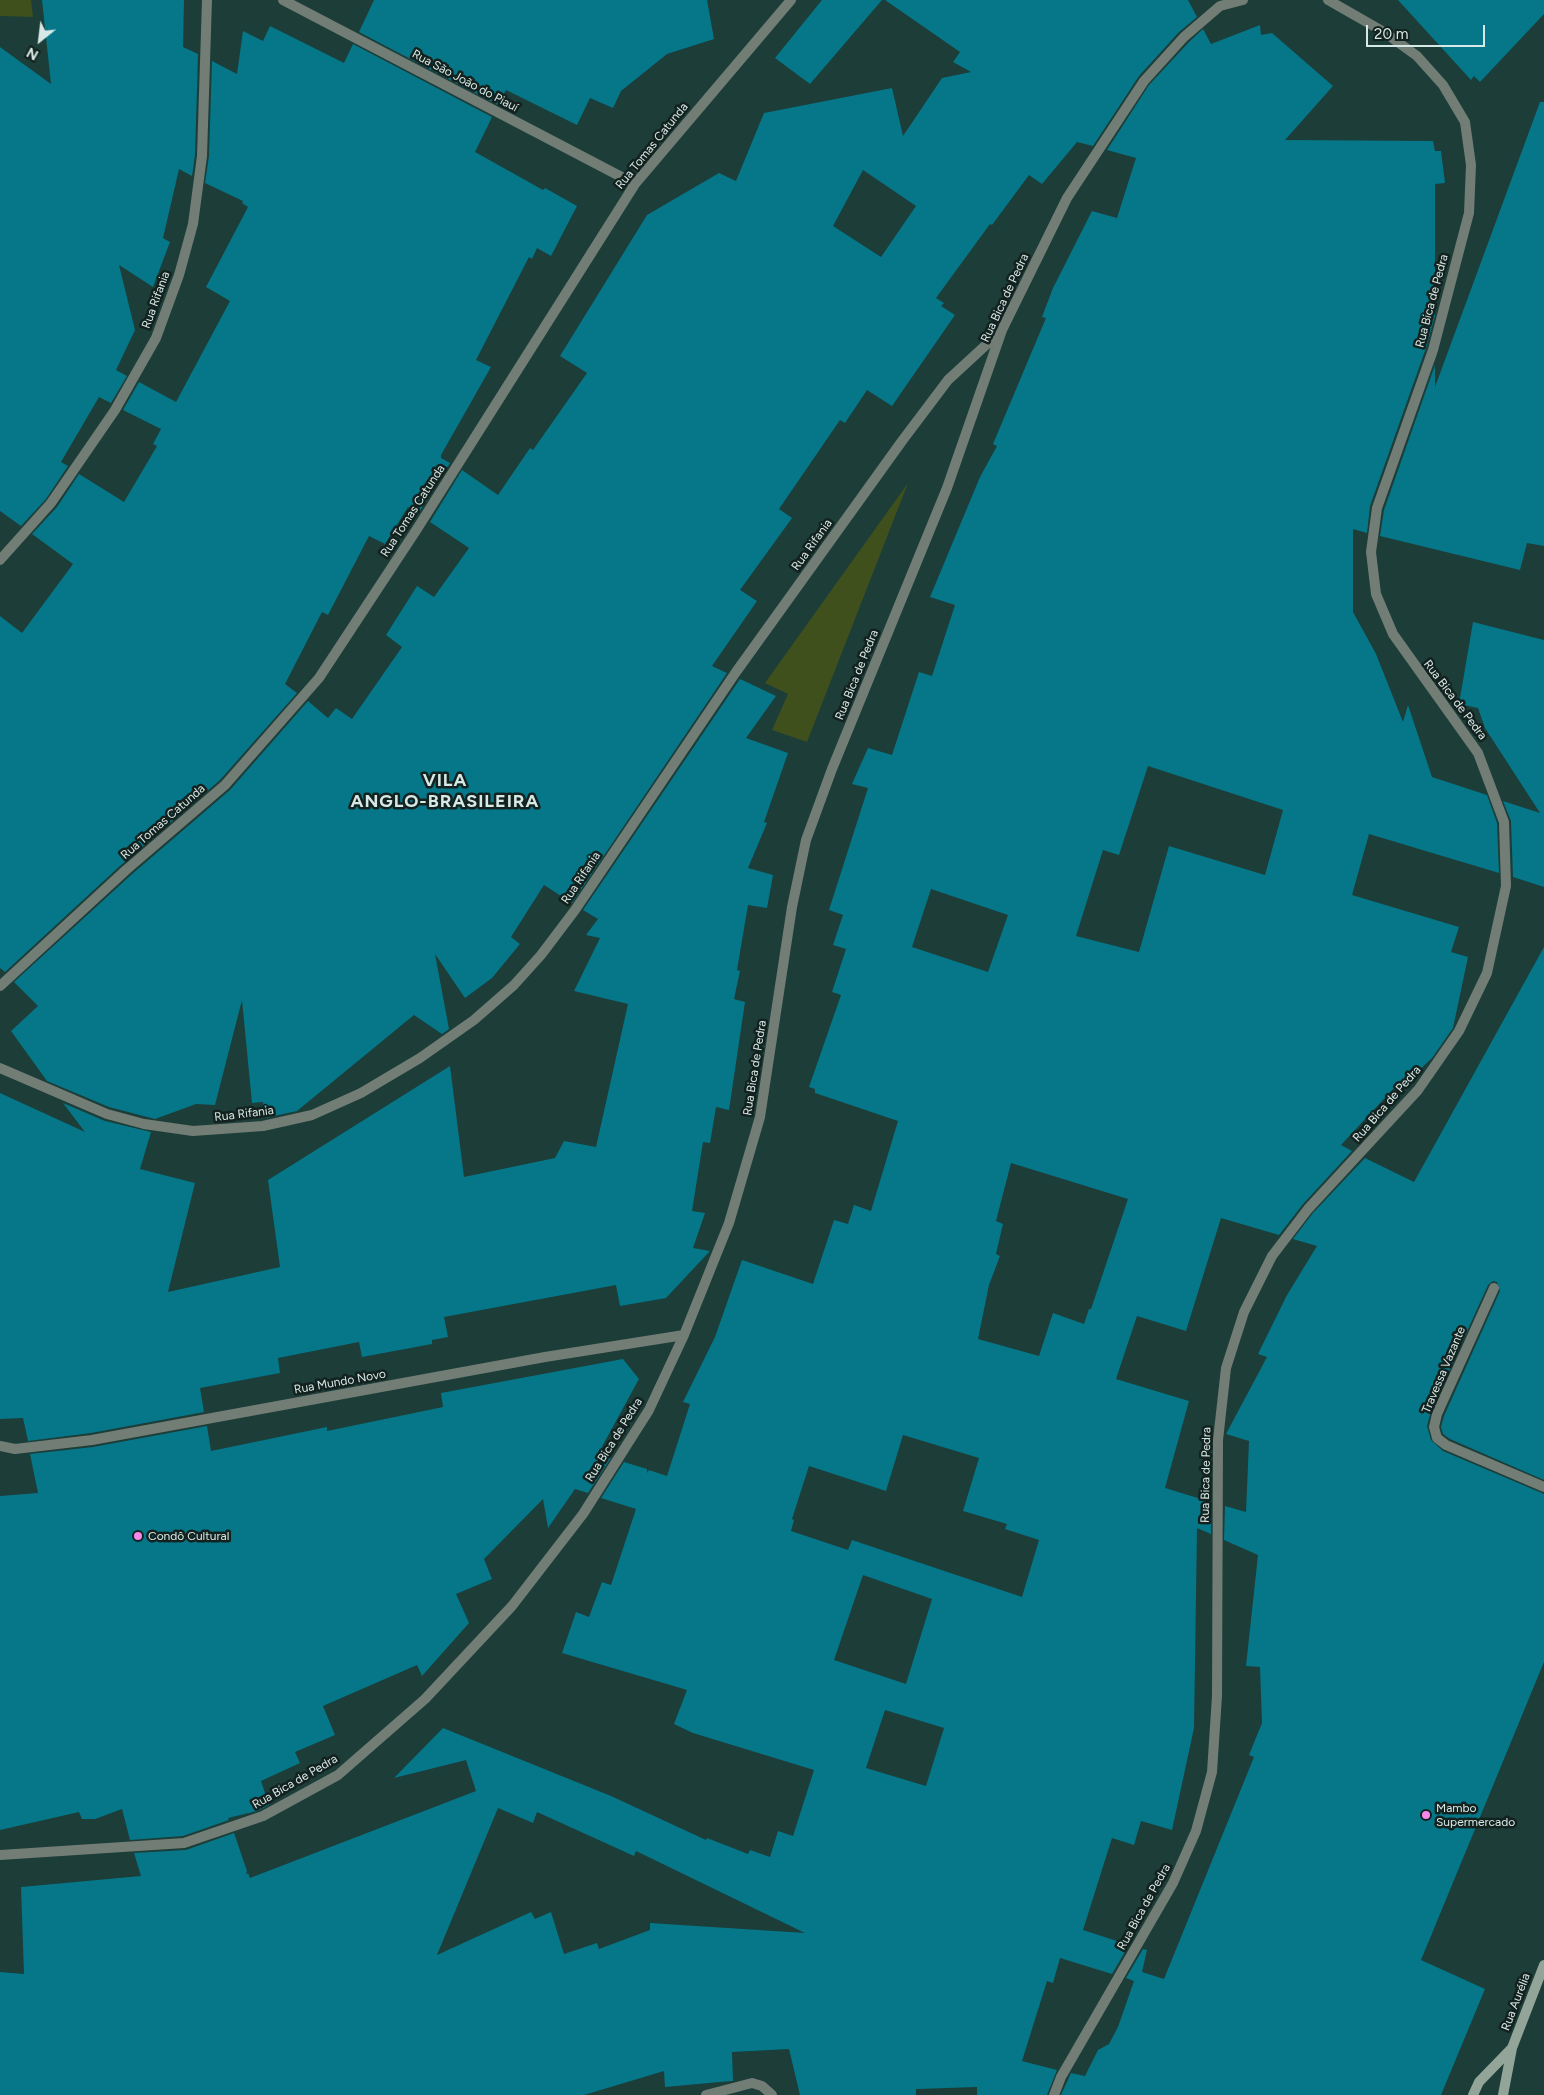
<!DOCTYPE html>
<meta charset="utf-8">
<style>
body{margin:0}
#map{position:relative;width:1544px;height:2095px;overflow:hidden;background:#1c3d38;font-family:Figtree,sans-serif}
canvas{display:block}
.north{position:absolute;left:15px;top:15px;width:50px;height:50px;-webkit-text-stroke:4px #13211f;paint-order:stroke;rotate:209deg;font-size:14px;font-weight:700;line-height:20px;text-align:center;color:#d7e9e6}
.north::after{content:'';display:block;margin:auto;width:18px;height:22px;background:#d7e9e6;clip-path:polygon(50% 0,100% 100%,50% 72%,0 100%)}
.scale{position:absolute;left:1366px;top:25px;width:119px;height:22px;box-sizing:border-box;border:2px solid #d7e9e6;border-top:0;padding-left:6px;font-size:15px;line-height:18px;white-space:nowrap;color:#d7e9e6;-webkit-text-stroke:4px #13211f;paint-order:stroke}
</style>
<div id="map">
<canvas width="1544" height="2095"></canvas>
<div class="north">N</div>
<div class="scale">20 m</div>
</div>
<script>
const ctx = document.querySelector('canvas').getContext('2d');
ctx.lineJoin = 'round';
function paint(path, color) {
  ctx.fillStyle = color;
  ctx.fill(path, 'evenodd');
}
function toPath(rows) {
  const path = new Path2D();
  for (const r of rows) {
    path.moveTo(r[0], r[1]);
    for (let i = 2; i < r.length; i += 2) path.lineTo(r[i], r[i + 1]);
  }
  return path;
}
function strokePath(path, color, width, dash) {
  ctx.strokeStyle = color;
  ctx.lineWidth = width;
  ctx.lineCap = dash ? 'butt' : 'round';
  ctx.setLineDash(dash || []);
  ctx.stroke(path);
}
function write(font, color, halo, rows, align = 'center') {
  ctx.font = font + ' Figtree,sans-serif';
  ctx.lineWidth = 5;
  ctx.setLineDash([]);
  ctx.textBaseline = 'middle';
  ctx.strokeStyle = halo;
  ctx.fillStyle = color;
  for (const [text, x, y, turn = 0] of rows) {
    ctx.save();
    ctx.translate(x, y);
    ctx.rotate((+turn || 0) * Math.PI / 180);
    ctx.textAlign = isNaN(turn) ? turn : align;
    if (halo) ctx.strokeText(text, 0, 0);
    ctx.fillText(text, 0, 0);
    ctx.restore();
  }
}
const green = toPath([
 [0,0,31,0,33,17,0,16],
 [908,483,807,742,772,730,788,694,765,683]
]);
const building = toPath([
 [42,0,184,0,183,47,198,54,195,155,192,176,179,169,163,238,170,242,153,287,119,265,135,330,116,370,127,376,111,403,99,397,61,462,68,466,46,499,21,526,0,511,0,47,51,84],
 [374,0,707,0,714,39,667,54,621,91,613,108,590,98,577,125,506,90,498,105,359,32],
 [822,0,882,0,810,84,775,58],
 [885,0,1188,0,1197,17,1179,32,1139,76,1093,146,1077,142,1042,184,1029,175,992,225,990,224,936,298,944,303,941,306,955,315,892,406,867,390,845,423,840,420,779,509,792,518,740,590,757,601,712,666,727,673,572,903,544,885,511,937,520,944,492,978,465,998,435,954,449,1029,442,1034,414,1015,297,1111,265,1118,263,1102,252,1103,242,1000,215,1105,196,1104,155,1119,109,1107,47,1081,11,1031,38,1006,14,982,131,875,230,790,308,701,328,718,336,708,352,719,402,647,386,635,417,586,434,597,469,548,430,522,462,470,498,495,530,448,533,450,587,373,560,356,647,215,719,173,736,181,764,113,892,88,903,136,942,78,971,72,953,62,960,52],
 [863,170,916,206,881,257,833,226],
 [1398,0,1544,0,1544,14,1480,82,1474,76,1471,80],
 [1260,25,1261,35,1272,33,1333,86,1285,140,1433,141,1435,151,1441,151,1445,183,1435,184,1435,316,1426,348,1370,506,1367,533,1353,529,1353,612,1376,654,1403,722,1408,705,1432,777,1487,795,1497,823,1499,873,1369,834,1352,895,1459,927,1451,952,1468,957,1453,1028,1432,1058,1400,1088,1395,1087,1341,1145,1352,1151,1303,1204,1279,1235,1221,1218,1186,1331,1137,1316,1116,1379,1189,1401,1165,1488,1211,1502,1211,1534,1197,1528,1194,1728,1172,1830,1141,1821,1134,1845,1112,1838,1083,1930,1129,1945,1112,1974,1060,1958,1053,1983,1047,1981,1022,2061,1057,2070,1047,2095,977,2095,977,2087,916,2089,916,2095,800,2095,789,2049,732,2052,733,2081,731,2081,665,2087,664,2071,584,2095,0,2095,0,1972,24,1974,21,1887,141,1876,134,1853,186,1850,234,1833,247,1871,246,1875,248,1873,250,1878,476,1791,466,1760,394,1778,443,1728,611,1796,706,1840,707,1838,748,1854,750,1850,770,1857,778,1831,793,1836,814,1770,693,1733,674,1724,687,1690,562,1653,576,1612,589,1617,602,1582,611,1585,636,1509,601,1498,624,1462,647,1469,647,1473,649,1470,667,1476,690,1404,683,1402,715,1337,742,1260,813,1284,834,1220,848,1224,854,1205,871,1211,898,1121,815,1093,815,1089,809,1087,841,995,832,992,846,949,833,945,843,915,829,910,868,788,852,784,868,748,892,755,919,672,932,676,955,605,930,597,980,477,997,446,993,444,1046,318,1042,317,1053,288,1092,211,1117,218,1136,158,1107,150,1149,85,1189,42,1203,29,1211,44],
 [1148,766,1283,810,1265,875,1169,846,1139,952,1076,936,1103,850,1119,855],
 [931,889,1008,915,988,972,912,947],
 [1011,1163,1128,1199,1091,1309,1089,1309,1084,1324,1053,1313,1039,1356,978,1339,989,1285,1000,1256,996,1254,1003,1224,996,1221],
 [903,1435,979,1458,963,1511,1007,1524,1005,1529,1039,1540,1022,1597,852,1540,848,1550,791,1531,794,1520,792,1519,809,1466,886,1491],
 [863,1575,932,1599,906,1684,834,1660],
 [885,1710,944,1728,926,1786,866,1768],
 [498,1808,533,1823,537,1812,634,1856,636,1851,805,1933,650,1923,650,1930,599,1949,597,1943,564,1954,551,1912,535,1919,531,1912,437,1955],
 [270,26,344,63,353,44,492,117,475,152,543,190,545,188,577,206,551,256,537,248,532,259,529,257,476,360,491,367,441,455,441,458,450,463,418,514,408,507,385,544,369,536,328,615,322,612,285,684,297,693,220,780,121,865,5,972,0,968,0,616,22,633,73,564,32,534,57,507,79,474,124,502,157,446,153,444,161,429,123,410,139,382,176,402,230,301,206,287,248,207,242,203,243,201,205,183,209,156,212,61,237,74,243,31,263,41],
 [1540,102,1544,102,1544,546,1527,543,1520,570,1380,536,1384,510,1435,365,1435,387],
 [1473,622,1544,640,1544,887,1513,877,1511,821,1503,801,1540,813,1485,728,1478,708,1459,704],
 [740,679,776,696,746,738,788,753,764,822,767,823,748,868,773,875,767,908,748,905,737,970,740,971,734,999,745,1002,729,1110,716,1107,710,1143,703,1142,692,1211,705,1213,693,1248,710,1251,666,1298,620,1306,616,1285,444,1317,448,1337,432,1340,432,1344,362,1357,359,1342,278,1358,280,1373,200,1388,204,1412,91,1433,28,1441,23,1418,0,1419,0,1093,85,1132,63,1103,105,1121,151,1132,140,1169,195,1183,168,1292,280,1267,268,1180,450,1066,464,1177,555,1158,564,1141,596,1147,628,1004,574,991,600,938,586,935,598,919,583,910],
 [1544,947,1544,1480,1450,1439,1443,1434,1441,1427,1444,1416,1500,1291,1497,1282,1493,1281,1488,1285,1431,1411,1427,1426,1431,1440,1443,1451,1544,1494,1544,1662,1421,1960,1485,1989,1441,2095,1061,2095,1071,2073,1085,2076,1098,2050,1109,2044,1118,2027,1134,1981,1126,1978,1143,1949,1147,1950,1142,1972,1164,1979,1254,1757,1249,1755,1262,1723,1260,1667,1246,1666,1258,1555,1224,1540,1225,1506,1246,1512,1249,1441,1226,1434,1267,1357,1258,1354,1287,1295,1317,1246,1293,1239,1313,1213,1365,1158,1414,1182],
 [623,1359,639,1379,598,1454,611,1458,588,1493,575,1489,548,1528,543,1499,484,1559,492,1579,456,1594,469,1623,422,1676,417,1665,323,1706,335,1735,295,1752,300,1763,261,1781,269,1805,257,1811,228,1818,229,1820,183,1836,130,1840,122,1809,95,1819,82,1819,79,1812,0,1830,0,1496,38,1493,30,1454,93,1447,207,1426,211,1451,327,1427,327,1431,443,1407,441,1393]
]);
const street = toPath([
 [283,0,635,184],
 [0,560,51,503,115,410,156,338,179,275,193,224,202,156,207,0],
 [0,986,126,870,225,785,319,678,417,529,635,184,791,0],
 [0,1068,107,1114,144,1124,193,1131,263,1126,312,1115,361,1093,420,1058,474,1020,514,985,541,955,575,910,736,672,902,441,948,380,1000,332],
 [1494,1288,1437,1414,1434,1427,1437,1438,1446,1445,1544,1487],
 [0,1446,15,1449,92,1440,545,1357,684,1335],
 [0,1855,184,1843,263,1816,338,1775,425,1699,512,1606,583,1514,649,1410,684,1335,729,1223,760,1117,792,907,806,840,832,769,947,488,1002,330,1067,198,1144,81,1184,37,1220,6,1243,0],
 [706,2095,752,2083,762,2086,772,2095],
 [1054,2095,1061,2077,1173,1883,1196,1831,1212,1772,1217,1696,1218,1440,1226,1368,1244,1312,1272,1256,1308,1209,1418,1090,1459,1031,1487,973,1506,886,1504,822,1478,753,1393,634,1376,594,1371,552,1377,508,1433,350,1469,213,1471,165,1465,122,1443,85,1417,56,1384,32,1328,0]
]);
const secondary = toPath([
 [1473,2095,1479,2082,1511,2049],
 [1503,2095,1512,2048,1544,1965]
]);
const markers = [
 [138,1536,5,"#f788eb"],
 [1426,1815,5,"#f788eb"]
];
const streetNames = [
 ["Rua São João do Piauí",465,81,28],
 ["Rua Tomas Catunda",652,146,-51],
 ["Rua Bica de Pedra",1005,298,-65],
 ["Rua Rifania",156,300,-70],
 ["Rua Bica de Pedra",1432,301,-75],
 ["Rua Tomas Catunda",413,511,-57],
 ["Rua Rifania",812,545,-54],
 ["Rua Bica de Pedra",857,675,-68],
 ["Rua Bica de Pedra",1455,700,53],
 ["Rua Tomas Catunda",163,822,-41],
 ["Rua Rifania",581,878,-56],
 ["Rua Bica de Pedra",755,1068,-81],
 ["Rua Bica de Pedra",1387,1104,-49],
 ["Rua Rifania",244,1114,-7],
 ["Travessa Vazante",1444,1370,-67],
 ["Rua Mundo Novo",340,1382,-10],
 ["Rua Bica de Pedra",614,1440,-58],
 ["Rua Bica de Pedra",1206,1475,-89],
 ["Rua Bica de Pedra",295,1782,-30],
 ["Rua Bica de Pedra",1144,1907,-61],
 ["Rua Aurélia",1516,2002,-69]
];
const poiNames = [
 ["Condô Cultural",148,1536],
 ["Mambo",1436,1808],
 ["Supermercado",1436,1822]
];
const districtNames = [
 ["VILA",445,781],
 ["ANGLO-BRASILEIRA",445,802]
];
paint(green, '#3f501d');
paint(building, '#057789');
strokePath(street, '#727d75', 10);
strokePath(secondary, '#93a599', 10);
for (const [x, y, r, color] of markers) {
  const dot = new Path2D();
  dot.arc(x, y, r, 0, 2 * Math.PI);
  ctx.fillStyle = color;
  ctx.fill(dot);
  strokePath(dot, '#13211f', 2);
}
write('12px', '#d7e9e6', '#13211f', streetNames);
write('12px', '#d7e9e6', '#13211f', poiNames, 'left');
ctx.letterSpacing = '1px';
write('bold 18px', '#d7e9e6', '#13211f', districtNames);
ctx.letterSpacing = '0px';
</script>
